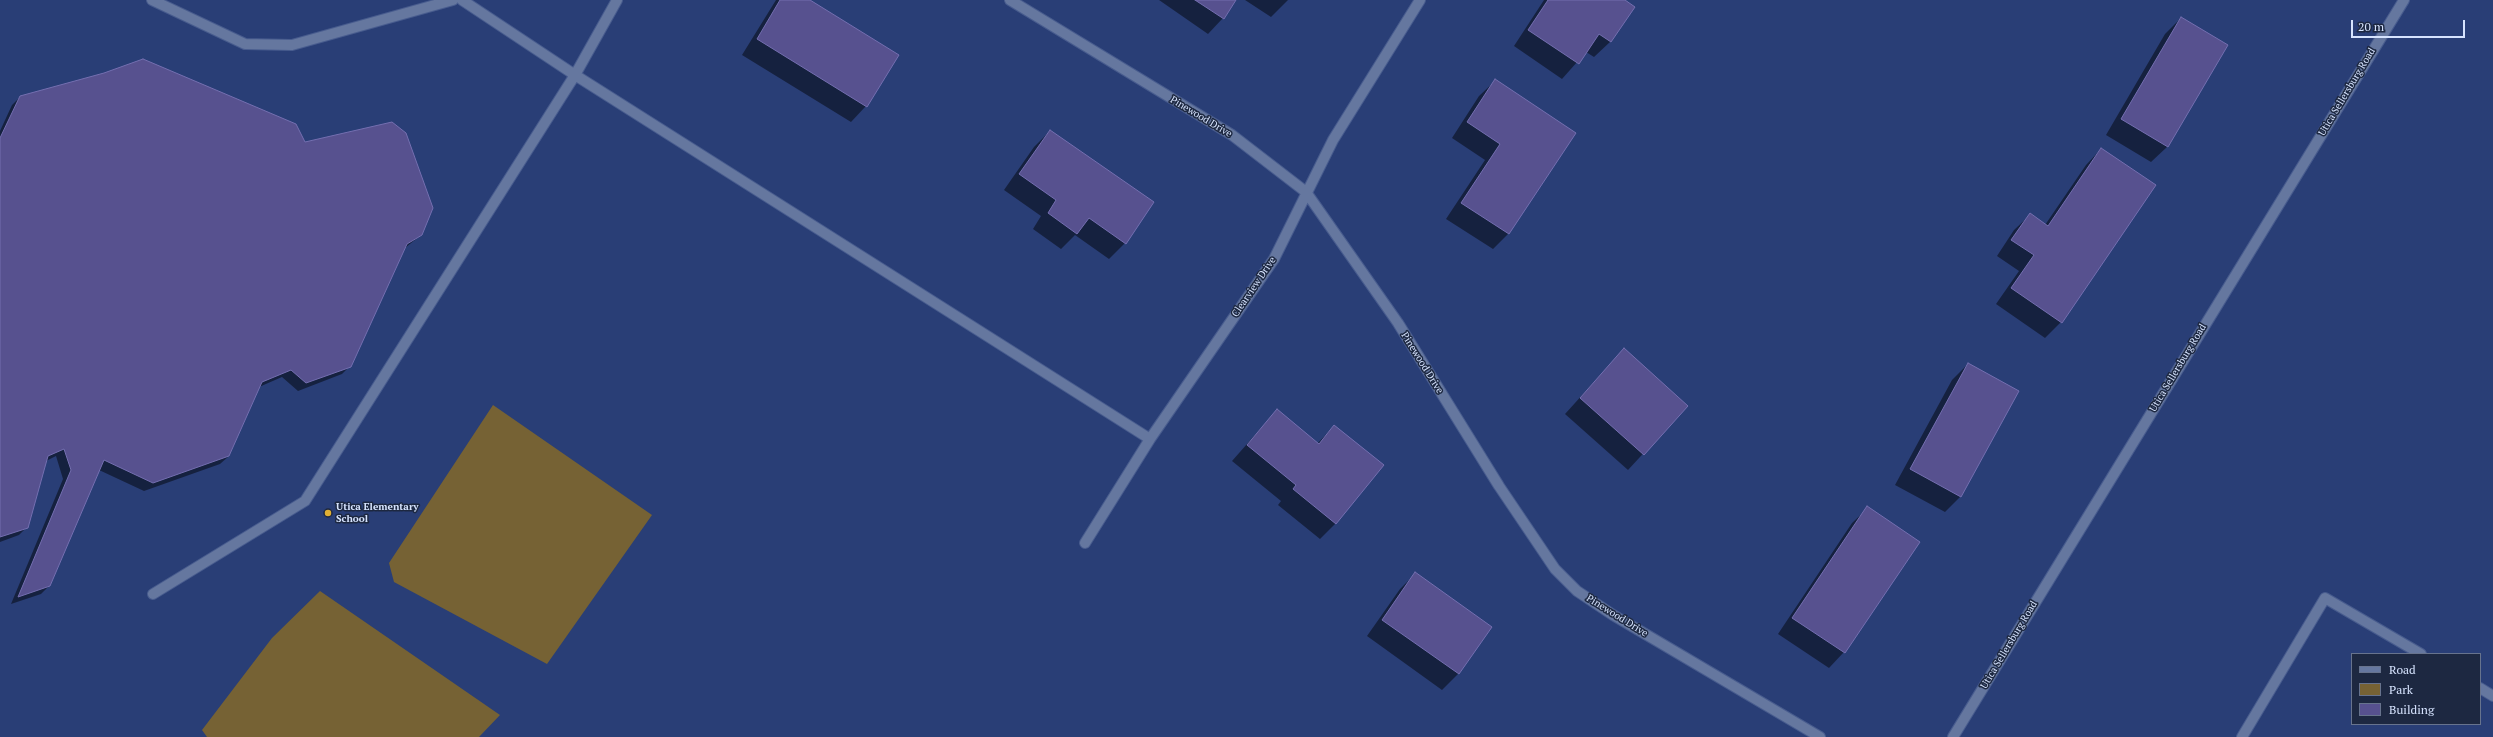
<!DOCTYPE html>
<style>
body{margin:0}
#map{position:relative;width:2493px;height:737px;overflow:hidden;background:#293e76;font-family:"PT Serif",serif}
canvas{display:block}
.legend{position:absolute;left:2351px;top:653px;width:130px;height:72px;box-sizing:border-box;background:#1d2841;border:1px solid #67738d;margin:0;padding:5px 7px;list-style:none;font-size:12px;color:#d6e3fe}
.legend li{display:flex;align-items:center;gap:8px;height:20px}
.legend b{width:20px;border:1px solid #67738d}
.scale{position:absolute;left:2351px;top:20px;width:114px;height:18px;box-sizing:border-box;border:2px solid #d6e3fe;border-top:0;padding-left:5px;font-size:12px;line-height:14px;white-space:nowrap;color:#d6e3fe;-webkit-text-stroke:3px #1d2841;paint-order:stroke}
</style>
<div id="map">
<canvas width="2493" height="737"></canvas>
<ul class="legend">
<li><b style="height:5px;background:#65779f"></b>Road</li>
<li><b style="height:11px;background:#766234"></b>Park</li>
<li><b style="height:11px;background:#57518f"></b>Building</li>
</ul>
<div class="scale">20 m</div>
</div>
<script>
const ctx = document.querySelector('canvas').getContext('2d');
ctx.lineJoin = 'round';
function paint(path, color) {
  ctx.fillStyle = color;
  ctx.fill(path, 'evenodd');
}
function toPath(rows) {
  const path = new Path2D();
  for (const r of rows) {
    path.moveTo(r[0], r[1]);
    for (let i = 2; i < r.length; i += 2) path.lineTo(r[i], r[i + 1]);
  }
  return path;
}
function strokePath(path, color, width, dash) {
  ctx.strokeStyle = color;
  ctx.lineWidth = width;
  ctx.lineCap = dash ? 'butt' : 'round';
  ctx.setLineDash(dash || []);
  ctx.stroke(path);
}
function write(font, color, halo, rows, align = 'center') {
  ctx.font = font + ' "PT Serif",serif';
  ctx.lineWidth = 3;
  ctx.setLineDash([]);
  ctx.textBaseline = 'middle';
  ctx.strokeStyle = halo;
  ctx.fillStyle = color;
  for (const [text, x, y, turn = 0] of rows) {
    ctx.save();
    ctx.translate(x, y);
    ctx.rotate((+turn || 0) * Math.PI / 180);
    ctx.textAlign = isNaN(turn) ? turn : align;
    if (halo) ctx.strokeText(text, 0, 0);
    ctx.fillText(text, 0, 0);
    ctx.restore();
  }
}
const green = toPath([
 [493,405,652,515,547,664,394,582,389,563],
 [320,591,500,715,479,737,207,737,202,730,272,638]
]);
const shadow = toPath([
 [776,0,808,0,866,106,851,122,742,55],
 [1159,0,1235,0,1223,18,1208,34],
 [1245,0,1288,0,1271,17],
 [1544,0,1623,0,1633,7,1610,42,1594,57,1586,52,1562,79,1514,46],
 [2181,18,2226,45,2167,147,2151,162,2106,135,2165,34],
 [1495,81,1574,133,1508,234,1493,249,1446,219,1485,160,1452,138,1479,96],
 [21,96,305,144,421,235,405,248,350,366,342,374,298,391,282,377,259,387,229,456,220,464,144,491,99,470,49,586,41,594,11,604,63,479,56,456,46,461,27,527,19,535,0,542,0,131,12,105],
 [1050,131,1125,243,1109,259,1075,235,1061,249,1033,229,1041,216,1004,190,1034,147],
 [2101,149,2061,322,2045,338,1996,304,2019,271,1997,256,2014,230,2030,215,2045,225,2086,165],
 [1624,349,1687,406,1628,470,1565,414],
 [1968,364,1961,496,1945,512,1895,485,1952,380],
 [1277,410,1317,444,1334,426,1336,523,1320,539,1278,505,1281,501,1232,461],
 [1868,508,1844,652,1829,668,1778,634,1852,523],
 [1415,574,1490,627,1458,674,1442,690,1367,636,1400,589]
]);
const building = toPath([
 [780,0,810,0,899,55,867,107,757,39,780,0],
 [1195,0,1236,0,1224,19,1195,0],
 [1548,0,1625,0,1635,7,1611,42,1599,34,1579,64,1528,30,1548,0],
 [2181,17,2228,45,2168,147,2121,119,2181,17],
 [143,59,296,124,305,142,392,122,406,133,433,208,422,235,407,244,351,367,306,383,291,370,262,382,229,456,153,483,104,460,50,586,18,597,71,470,64,449,48,456,28,528,0,537,0,138,20,96,104,73,143,59],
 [1495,79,1576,133,1509,234,1461,203,1500,144,1467,122,1495,79],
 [1050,130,1154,202,1126,244,1089,218,1077,234,1048,213,1056,200,1019,174,1050,130],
 [2101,148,2156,185,2062,323,2011,288,2034,255,2011,240,2030,213,2048,226,2101,148],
 [1624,348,1688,406,1644,455,1580,398,1624,348],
 [1968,363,2019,391,1961,497,1910,469,1968,363],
 [1277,409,1319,444,1334,425,1384,465,1336,524,1293,489,1296,485,1247,445,1277,409],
 [1867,506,1920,542,1845,653,1792,618,1867,506],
 [1415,572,1492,627,1459,674,1382,620,1415,572]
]);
const minor = toPath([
 [152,0,245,44,292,45,453,0],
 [462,0,575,75,1150,439],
 [1010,0,1232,135,1306,192,1398,323,1499,486,1555,569,1577,591,1613,615,1820,737],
 [1085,543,1150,439,1274,259,1333,140,1420,0],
 [153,594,305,501,575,75,617,0],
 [2480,688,2493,696],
 [1953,737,2404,0],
 [2242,737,2325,598,2421,654]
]);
const markers = [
 [328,513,4,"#e0b034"]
];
const streetNames = [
 ["Utica Sellersburg Road",2347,92,-59],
 ["Pinewood Drive",1201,117,31],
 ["Clearview Drive",1254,287,-56],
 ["Pinewood Drive",1422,363,58],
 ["Utica Sellersburg Road",2178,368,-59],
 ["Pinewood Drive",1617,616,32],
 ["Utica Sellersburg Road",2009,645,-59]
];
const poiNames = [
 ["Utica Elementary",336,507],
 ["School",336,519]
];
paint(green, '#766234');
paint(shadow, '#0007');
paint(building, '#57518f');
strokePath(building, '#746fb0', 1);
strokePath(minor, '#485c8e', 12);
strokePath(minor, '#65779f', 10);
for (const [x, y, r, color] of markers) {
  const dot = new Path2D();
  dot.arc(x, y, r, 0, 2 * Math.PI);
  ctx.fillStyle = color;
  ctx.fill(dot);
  strokePath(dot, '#1d2841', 1.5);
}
write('10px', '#d6e3fe', '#1d2841', streetNames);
write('bold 10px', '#d6e3fe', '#1d2841', poiNames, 'left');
</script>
